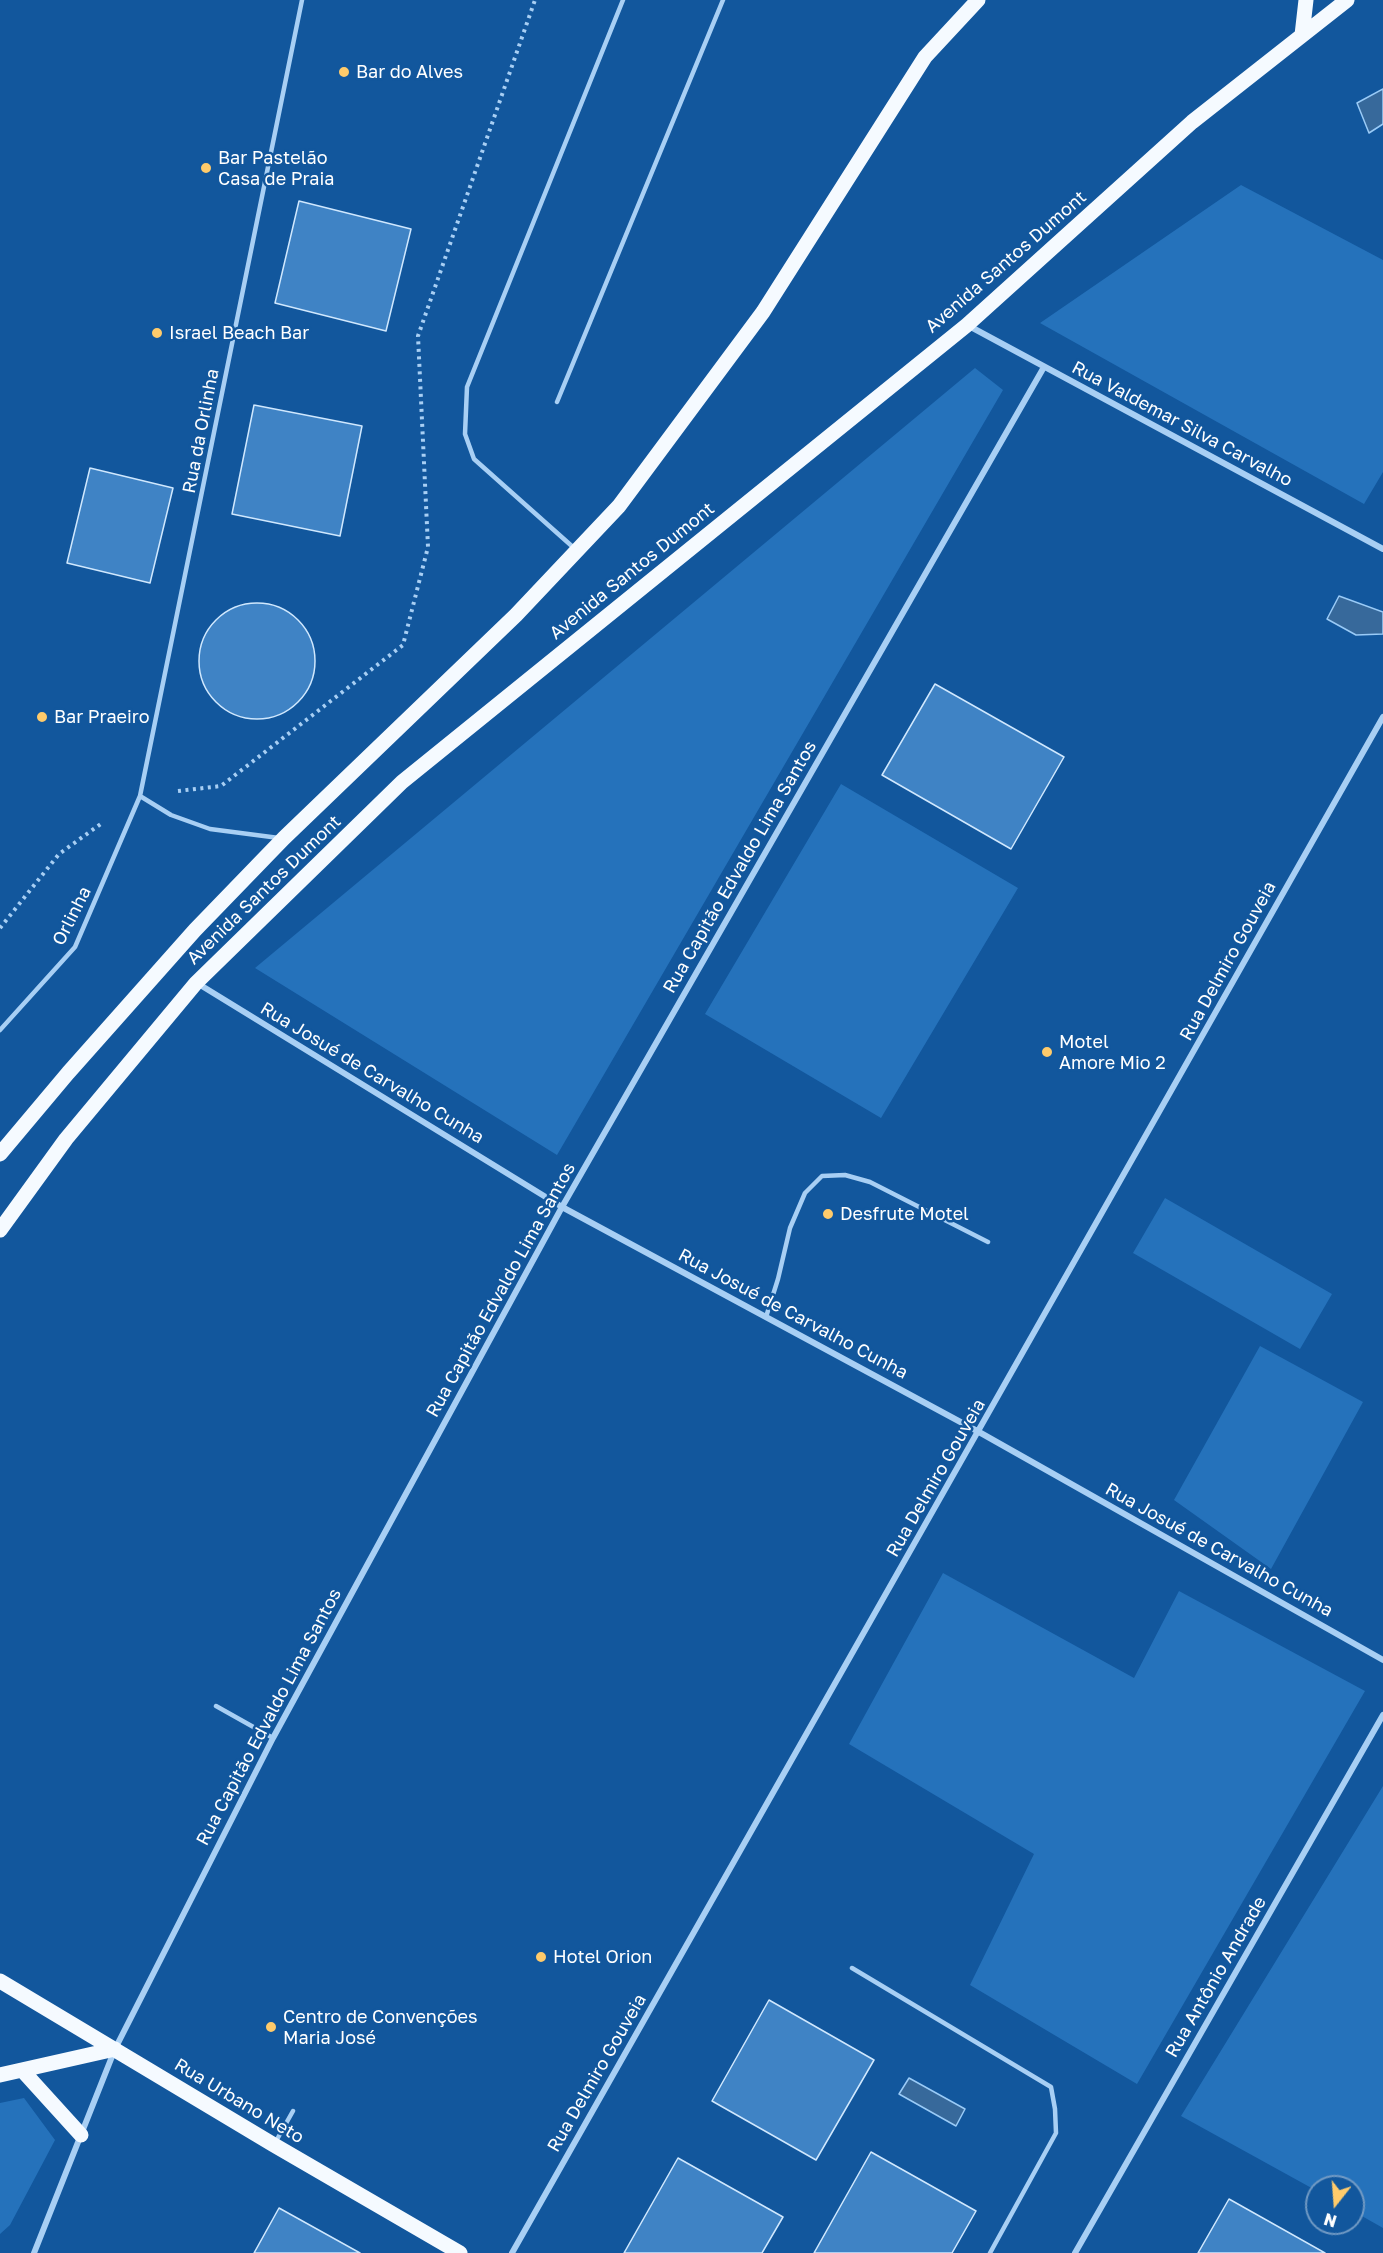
<!DOCTYPE html>
<meta charset="utf-8">
<style>
body{margin:0}
#map{position:relative;width:1383px;height:2253px;overflow:hidden;background:#12579d;font-family:"Golos Text",sans-serif}
canvas{display:block}
.north{position:absolute;left:1305px;top:2175px;width:60px;height:60px;box-sizing:border-box;background:#12579d;border:2px solid #719ac4;border-radius:50%;rotate:197deg;font-size:16px;font-weight:700;line-height:24px;text-align:center;color:#fff}
.north::after{content:'';display:block;margin:auto;width:21px;height:27px;background:#ffcb6b;clip-path:polygon(50% 0,100% 100%,50% 72%,0 100%)}
</style>
<div id="map">
<canvas width="1383" height="2253"></canvas>
<div class="north">N</div>
</div>
<script>
const ctx = document.querySelector('canvas').getContext('2d');
ctx.lineJoin = 'round';
function paint(path, color) {
  ctx.fillStyle = color;
  ctx.fill(path, 'evenodd');
}
function toPath(rows) {
  const path = new Path2D();
  for (const r of rows) {
    if (r.length === 3) {
      path.moveTo(r[0] + r[2], r[1]);
      path.arc(r[0], r[1], r[2], 0, 2 * Math.PI);
      continue;
    }
    path.moveTo(r[0], r[1]);
    for (let i = 2; i < r.length; i += 2) path.lineTo(r[i], r[i + 1]);
  }
  return path;
}
function strokePath(path, color, width, dash) {
  ctx.strokeStyle = color;
  ctx.lineWidth = width;
  ctx.lineCap = dash ? 'butt' : 'round';
  ctx.setLineDash(dash || []);
  ctx.stroke(path);
}
function write(font, color, halo, rows, align = 'center') {
  ctx.font = font + ' "Golos Text",sans-serif';
  ctx.lineWidth = 5;
  ctx.setLineDash([]);
  ctx.textBaseline = 'middle';
  ctx.strokeStyle = halo;
  ctx.fillStyle = color;
  for (const [text, x, y, turn = 0] of rows) {
    ctx.save();
    ctx.translate(x, y);
    ctx.rotate((+turn || 0) * Math.PI / 180);
    ctx.textAlign = isNaN(turn) ? turn : align;
    if (halo) ctx.strokeText(text, 0, 0);
    ctx.fillText(text, 0, 0);
    ctx.restore();
  }
}
const green = toPath([
 [1241,185,1383,260,1383,472,1364,504,1040,323],
 [975,368,1003,390,557,1155,255,968],
 [841,784,1018,888,881,1118,705,1014],
 [1165,1198,1332,1294,1300,1349,1133,1253],
 [1260,1346,1363,1402,1271,1569,1174,1500],
 [943,1573,1134,1678,1179,1591,1365,1691,1137,2084,970,1985,1034,1854,849,1744],
 [1383,1786,1383,2228,1353,2211,1353,2187,1317,2187,1317,2191,1181,2116],
 [24,2098,55,2140,10,2225,0,2234,0,2103]
]);
const water = toPath([
 [1383,89,1383,124,1369,133,1357,103,1383,89],
 [1339,596,1383,612,1383,634,1356,635,1327,619,1339,596],
 [909,2078,965,2109,956,2126,899,2094,909,2078]
]);
const building = toPath([
 [299,201,411,229,386,331,275,303,299,201],
 [254,405,362,426,340,536,232,514,254,405],
 [90,468,173,488,150,583,67,563,90,468],
 [257,661,58],
 [935,684,1064,757,1011,849,882,775,935,684],
 [769,2000,874,2060,816,2160,712,2101,769,2000],
 [871,2152,976,2211,952,2253,814,2253,871,2152],
 [678,2158,783,2217,762,2253,624,2253,678,2158],
 [1229,2199,1325,2253,1198,2253,1229,2199],
 [279,2208,360,2253,254,2253,279,2208]
]);
const path = toPath([
 [178,791,221,786,403,645,428,547,418,336,535,0],
 [0,928,59,854,102,823]
]);
const service = toPath([
 [557,402,723,0],
 [574,548,474,459,465,434,467,387,623,0],
 [140,796,171,815,210,829,279,838],
 [0,1030,75,947,140,796,302,0],
 [766,1317,778,1279,790,1228,805,1193,822,1176,845,1175,870,1182,988,1242],
 [216,1706,273,1738],
 [852,1968,1051,2087,1055,2109,1056,2133,990,2253],
 [275,2143,293,2111]
]);
const minor = toPath([
 [969,326,1383,549],
 [197,983,562,1207,979,1432,1383,1660],
 [34,2253,115,2049,273,1738,562,1207,1044,367],
 [512,2253,1383,717],
 [1075,2253,1383,1715]
]);
const primary = toPath([
 [1302,35,1306,0],
 [0,1154,68,1073,195,930,284,838,516,615,619,506,763,312,925,57,978,0],
 [0,1230,66,1139,196,983,402,782,967,325,1192,122,1347,0],
 [0,1981,274,2145,460,2253],
 [22,2070,81,2135],
 [0,2075,115,2049]
]);
const markers = [
 [344,72,6,"#ffcb6b"],
 [206,168,6,"#ffcb6b"],
 [157,333,6,"#ffcb6b"],
 [42,717,6,"#ffcb6b"],
 [1047,1052,6,"#ffcb6b"],
 [828,1214,6,"#ffcb6b"],
 [541,1957,6,"#ffcb6b"],
 [271,2027,6,"#ffcb6b"]
];
const poiNames = [
 ["Bar do Alves",356,72],
 ["Bar Pastelão",218,158],
 ["Casa de Praia",218,179],
 ["Israel Beach Bar",169,333],
 ["Bar Praeiro",54,717],
 ["Motel",1059,1042],
 ["Amore Mio 2",1059,1063],
 ["Desfrute Motel",840,1214],
 ["Hotel Orion",553,1957],
 ["Centro de Convenções",283,2017],
 ["Maria José",283,2038]
];
const streetNames = [
 ["Avenida Santos Dumont",1006,262,-41],
 ["Rua Valdemar Silva Carvalho",1182,424,28],
 ["Rua da Orlinha",201,431,-79],
 ["Avenida Santos Dumont",632,571,-39],
 ["Rua Capitão Edvaldo Lima Santos",740,867,-60],
 ["Avenida Santos Dumont",264,890,-44],
 ["Orlinha",72,916,-63],
 ["Rua Delmiro Gouveia",1228,961,-61],
 ["Rua Josué de Carvalho Cunha",372,1073,31],
 ["Rua Capitão Edvaldo Lima Santos",501,1290,-61],
 ["Rua Josué de Carvalho Cunha",793,1314,28],
 ["Rua Delmiro Gouveia",936,1478,-60],
 ["Rua Josué de Carvalho Cunha",1219,1550,29],
 ["Rua Capitão Edvaldo Lima Santos",269,1717,-62],
 ["Rua Antônio Andrade",1216,1977,-60],
 ["Rua Delmiro Gouveia",597,2073,-60],
 ["Rua Urbano Neto",239,2101,31]
];
paint(green, '#2572bb');
paint(water, '#37699b');
strokePath(water, '#9acbf7', 1.5);
paint(building, '#3f83c5');
strokePath(building, '#d0e8fe', 1.5);
strokePath(path, '#a8cff4', 4, [3, 4.5]);
strokePath(service, '#a8cff4', 4.5);
strokePath(minor, '#a8cff4', 6);
strokePath(primary, '#f5faff', 15);
for (const [x, y, r, color] of markers) {
  const dot = new Path2D();
  dot.arc(x, y, r, 0, 2 * Math.PI);
  ctx.fillStyle = color;
  ctx.fill(dot);
  strokePath(dot, '#12579d', 2);
}
write('18px', '#fff', '#12579d', poiNames, 'left');
write('18px', '#fff', '#12579d', streetNames);
</script>
